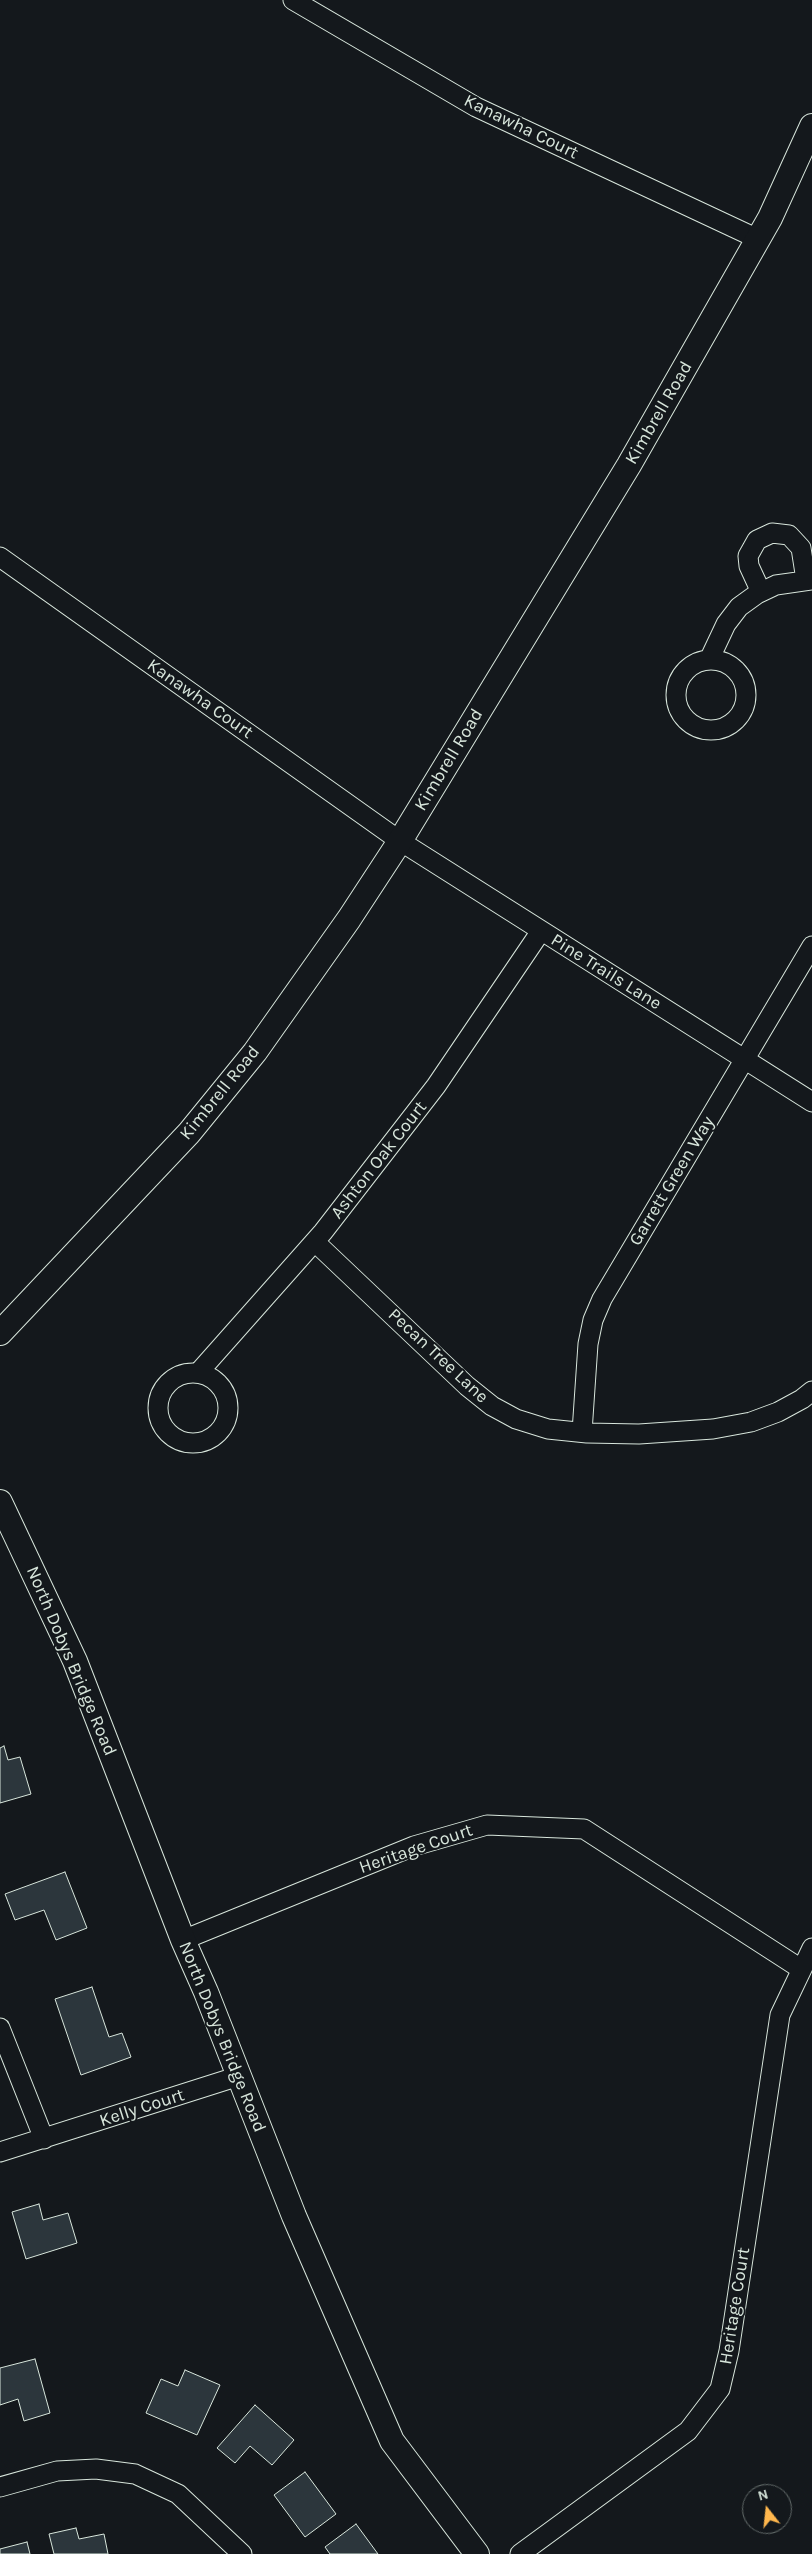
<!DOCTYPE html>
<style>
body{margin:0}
#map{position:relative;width:812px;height:2554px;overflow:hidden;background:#14181c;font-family:Karla,sans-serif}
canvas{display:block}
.north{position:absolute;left:742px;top:2484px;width:50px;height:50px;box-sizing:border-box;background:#14181c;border:1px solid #626a69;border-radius:50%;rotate:344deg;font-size:14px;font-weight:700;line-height:20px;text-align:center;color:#d8e6dc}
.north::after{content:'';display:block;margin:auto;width:18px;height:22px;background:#ffb74d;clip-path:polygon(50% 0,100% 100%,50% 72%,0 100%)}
</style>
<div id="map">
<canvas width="812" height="2554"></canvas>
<div class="north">N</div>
</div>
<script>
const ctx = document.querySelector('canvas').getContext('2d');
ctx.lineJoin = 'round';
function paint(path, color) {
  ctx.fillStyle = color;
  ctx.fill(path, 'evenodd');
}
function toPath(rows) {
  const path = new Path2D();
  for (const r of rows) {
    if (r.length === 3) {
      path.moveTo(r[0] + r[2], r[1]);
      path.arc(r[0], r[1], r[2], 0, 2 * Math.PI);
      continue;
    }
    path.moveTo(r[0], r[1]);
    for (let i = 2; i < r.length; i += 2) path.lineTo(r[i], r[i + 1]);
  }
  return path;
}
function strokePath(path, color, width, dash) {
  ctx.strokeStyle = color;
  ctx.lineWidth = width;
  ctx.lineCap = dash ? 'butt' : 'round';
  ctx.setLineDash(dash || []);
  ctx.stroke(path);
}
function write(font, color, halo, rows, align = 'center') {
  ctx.font = font + ' Karla,sans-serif';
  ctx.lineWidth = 4;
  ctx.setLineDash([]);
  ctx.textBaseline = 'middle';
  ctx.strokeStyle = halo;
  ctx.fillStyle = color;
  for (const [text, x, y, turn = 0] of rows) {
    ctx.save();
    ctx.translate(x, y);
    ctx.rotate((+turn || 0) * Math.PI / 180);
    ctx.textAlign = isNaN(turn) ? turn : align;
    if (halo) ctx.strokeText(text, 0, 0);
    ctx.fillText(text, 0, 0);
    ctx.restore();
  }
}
const building = toPath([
 [4,1746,8,1760,20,1757,31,1794,0,1803,0,1748,4,1746],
 [65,1872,87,1928,56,1940,44,1910,15,1920,5,1894,65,1872],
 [92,1987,109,2037,122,2033,131,2057,81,2075,55,1999,92,1987],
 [39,2204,43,2220,68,2213,77,2243,26,2259,12,2212,39,2204],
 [35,2359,50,2413,24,2421,18,2399,0,2405,0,2368,35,2359],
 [185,2370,220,2385,197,2435,146,2413,161,2379,178,2386,185,2370],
 [255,2405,294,2440,272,2465,250,2446,235,2463,217,2448,255,2405],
 [305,2472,336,2514,305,2537,274,2495,305,2472],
 [356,2524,378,2554,330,2554,325,2547,356,2524],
 [76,2528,79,2539,104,2534,108,2554,54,2554,49,2534,76,2528],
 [27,2542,30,2554,0,2554,0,2549,27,2542]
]);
const minor = toPath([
 [293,0,476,107,758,239],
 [0,557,400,841,812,1102],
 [761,592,749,566,748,556,757,540,772,533,789,535,801,548,806,580],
 [711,695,35],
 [709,660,726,624,739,607,757,594,776,585,812,580],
 [315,1242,467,1386,492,1406,516,1419,548,1429,587,1433,639,1434,713,1429,751,1422,778,1412,802,1399,812,1391],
 [193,1408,35],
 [198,1373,323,1232,436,1086,541,931],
 [582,1432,588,1344,593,1320,602,1299,812,946],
 [183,1940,414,1846,487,1825,584,1829,801,1969],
 [0,2028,44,2139],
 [0,2152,239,2076],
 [0,2487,57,2471,96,2469,135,2474,178,2494,242,2554],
 [520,2554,688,2431,720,2389,729,2351,780,2015,812,1948]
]);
const tertiary = toPath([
 [0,1333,189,1133,255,1052,349,919,400,841,629,465,770,218,812,126],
 [0,1502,75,1661,183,1940,206,1992,294,2216,392,2441,477,2554]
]);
const streetNames = [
 ["Kanawha Court",521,127,26],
 ["Kimbrell Road",659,413,-60],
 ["Kanawha Court",200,699,35],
 ["Kimbrell Road",449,760,-59],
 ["Pine Trails Lane",606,972,32],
 ["Kimbrell Road",220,1093,-51],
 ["Ashton Oak Court",379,1160,-52],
 ["Garrett Green Way",672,1181,-59],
 ["Pecan Tree Lane",438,1356,43],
 ["North Dobys Bridge Road",71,1661,67],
 ["Heritage Court",416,1849,-19],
 ["North Dobys Bridge Road",222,2037,68],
 ["Kelly Court",142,2108,-18],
 ["Heritage Court",735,2306,-81]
];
paint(building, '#2c363c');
strokePath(building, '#d8e6dc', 1);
strokePath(minor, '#d8e6dc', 21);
strokePath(tertiary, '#d8e6dc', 26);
strokePath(minor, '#14181c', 19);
strokePath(tertiary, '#14181c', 24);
write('18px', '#d8e6dc', '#14181c', streetNames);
</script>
